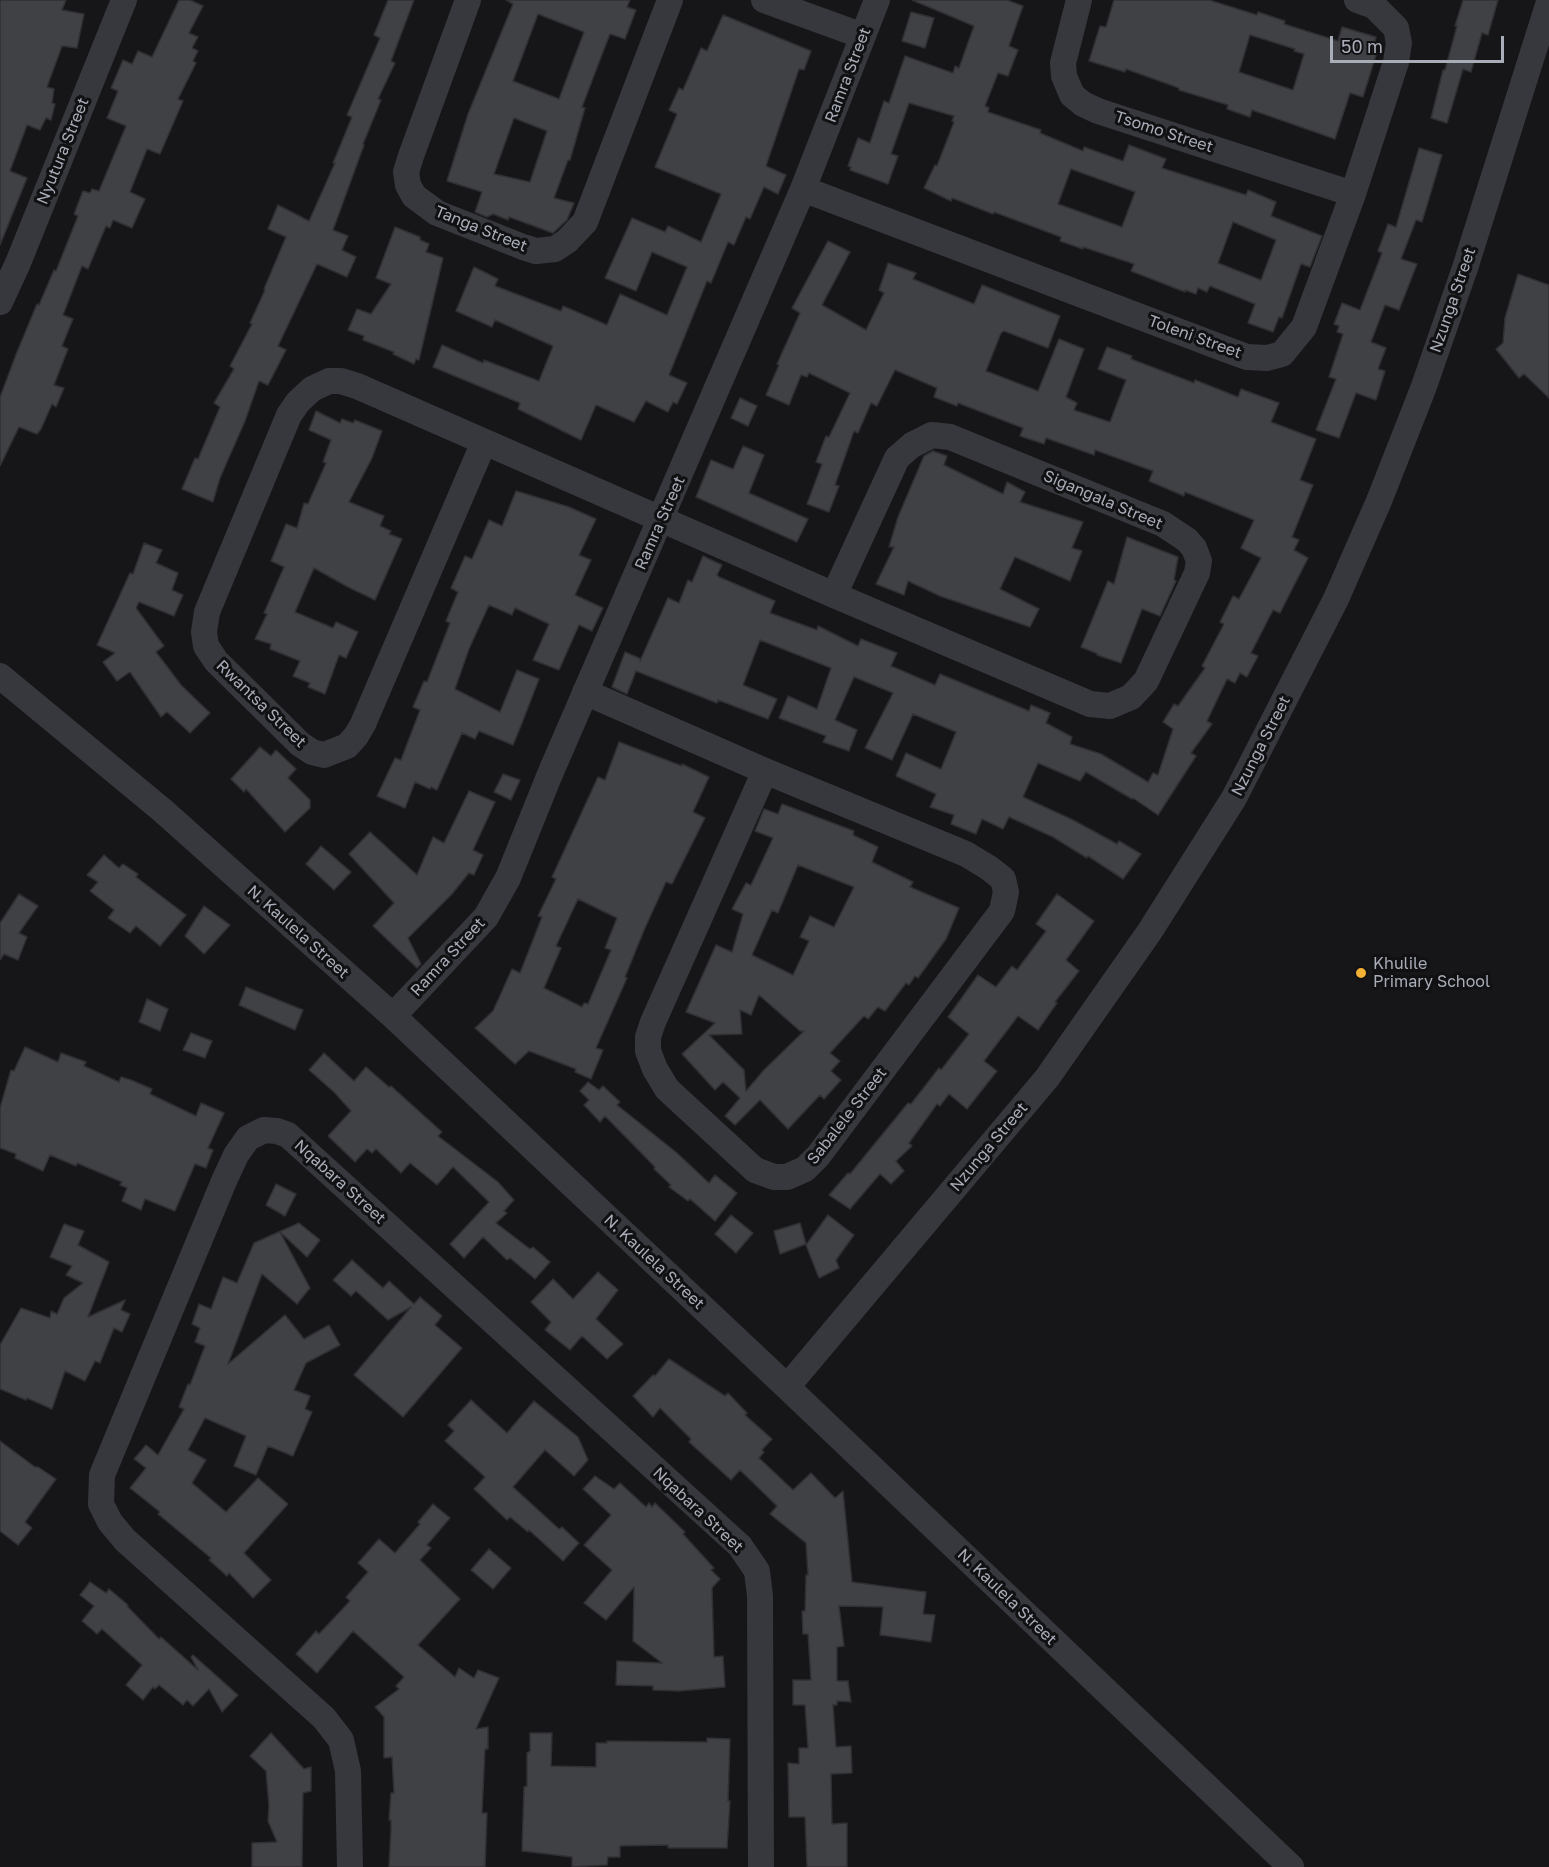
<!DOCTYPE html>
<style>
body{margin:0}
#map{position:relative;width:1549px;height:1867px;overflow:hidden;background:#161618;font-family:"Golos Text",sans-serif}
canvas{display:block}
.scale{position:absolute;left:1330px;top:36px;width:174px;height:27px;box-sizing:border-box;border:3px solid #a8adb8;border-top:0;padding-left:8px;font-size:18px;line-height:21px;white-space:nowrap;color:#a8adb8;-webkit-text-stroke:4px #111113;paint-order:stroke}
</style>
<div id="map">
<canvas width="1549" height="1867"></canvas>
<div class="scale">50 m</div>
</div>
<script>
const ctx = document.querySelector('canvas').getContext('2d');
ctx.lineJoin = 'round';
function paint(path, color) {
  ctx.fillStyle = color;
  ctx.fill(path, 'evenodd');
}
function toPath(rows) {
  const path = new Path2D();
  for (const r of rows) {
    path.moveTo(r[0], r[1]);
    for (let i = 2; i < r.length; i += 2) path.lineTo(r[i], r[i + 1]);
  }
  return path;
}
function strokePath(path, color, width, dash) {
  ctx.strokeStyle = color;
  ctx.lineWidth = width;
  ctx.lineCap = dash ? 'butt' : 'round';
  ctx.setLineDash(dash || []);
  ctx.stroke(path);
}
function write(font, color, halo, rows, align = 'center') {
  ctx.font = font + ' "Golos Text",sans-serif';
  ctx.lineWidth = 6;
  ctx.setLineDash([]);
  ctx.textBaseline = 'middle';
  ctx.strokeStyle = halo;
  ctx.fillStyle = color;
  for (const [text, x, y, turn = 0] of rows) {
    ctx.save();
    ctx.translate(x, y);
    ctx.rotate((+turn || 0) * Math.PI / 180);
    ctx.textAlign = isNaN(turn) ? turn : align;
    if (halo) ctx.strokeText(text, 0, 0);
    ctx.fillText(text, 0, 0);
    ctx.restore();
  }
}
const building = toPath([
 [0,0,66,0,62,10,84,14,77,48,62,46,47,87,54,89,52,103,55,104,51,120,46,118,40,130,27,125,10,171,27,178,0,245,0,0],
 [179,0,190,0,203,6,189,33,198,37,192,48,198,51,193,61,196,63,178,99,183,101,160,154,147,149,130,192,145,199,132,228,113,220,110,228,106,226,88,269,82,266,63,315,73,319,62,346,68,349,54,385,64,388,56,407,52,404,41,429,37,434,19,427,0,466,0,397,17,352,37,304,39,305,54,270,56,271,78,216,74,214,83,191,90,193,92,189,99,191,126,126,107,118,118,91,111,88,123,60,132,64,138,51,152,57,179,0],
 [388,0,414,0,391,61,395,63,378,99,381,100,363,144,364,145,333,230,348,236,342,250,356,257,347,277,317,264,278,346,286,350,268,385,259,381,245,421,220,478,213,502,182,489,195,458,198,459,220,407,214,403,234,369,230,366,252,324,250,323,265,290,264,289,286,237,268,229,278,205,309,221,335,163,333,163,352,117,347,115,380,38,374,35,388,0],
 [506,0,630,0,627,7,636,10,625,39,610,34,603,52,582,107,585,108,570,160,568,160,554,198,574,203,567,220,553,233,509,217,508,220,493,214,487,217,475,212,482,192,447,181,468,114,513,4,506,0],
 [538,14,584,32,559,99,513,81,538,14],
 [514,118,547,131,530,182,494,174,514,118],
 [912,0,1007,0,1023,6,1009,46,1018,50,1008,76,998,73,985,106,989,108,988,112,1041,130,1040,133,1083,151,1084,147,1123,161,1129,145,1166,159,1162,168,1246,195,1248,190,1276,202,1271,216,1322,236,1310,267,1301,264,1282,318,1279,317,1273,332,1248,323,1255,304,1210,286,1207,292,1198,288,1196,294,1185,290,1185,292,1131,271,1134,264,1083,247,1083,249,1060,241,1061,237,994,212,993,214,952,198,951,201,924,188,935,165,937,166,954,122,952,121,954,116,909,103,891,154,898,156,888,184,850,170,851,167,848,166,858,138,870,143,884,101,889,103,905,56,953,73,955,66,959,68,974,26,912,0],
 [1071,169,1135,192,1122,227,1058,204,1071,169],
 [1233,222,1276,240,1261,280,1218,263,1233,222],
 [1114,0,1209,0,1257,15,1258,12,1285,21,1284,24,1338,41,1342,27,1376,37,1372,53,1376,55,1363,97,1350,93,1335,139,1252,110,1250,117,1227,109,1228,105,1179,90,1179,88,1126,69,1125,72,1089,61,1100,26,1106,27,1114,0],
 [1250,35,1295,49,1294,51,1304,54,1293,90,1239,72,1250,35],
 [1463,0,1498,0,1488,35,1482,33,1471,72,1463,69,1447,123,1431,118,1443,70,1445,70,1457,26,1455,26,1463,0],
 [911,12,934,18,925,48,902,41,911,12],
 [723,15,811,51,804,70,799,69,766,166,786,175,778,194,764,187,750,219,746,217,734,245,728,242,711,283,707,281,669,375,687,383,677,404,673,402,668,412,646,401,634,422,596,405,581,440,518,409,520,403,433,367,442,345,483,363,484,360,539,381,553,346,495,320,492,327,456,311,474,267,498,279,495,286,561,311,563,306,607,325,620,294,667,315,687,267,652,252,636,291,605,278,632,218,665,232,668,226,701,242,721,194,655,167,677,114,669,110,679,88,683,90,701,48,707,51,723,15],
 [1419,148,1442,155,1422,222,1416,220,1401,259,1417,264,1399,310,1385,305,1371,342,1386,348,1378,369,1385,371,1376,400,1356,393,1339,438,1316,430,1336,379,1329,377,1343,334,1337,332,1339,326,1334,324,1342,303,1360,310,1382,253,1378,251,1388,224,1396,227,1419,148],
 [395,227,420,237,420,240,429,244,426,252,443,258,419,360,416,359,414,364,393,354,394,352,363,340,364,336,348,330,357,309,371,314,391,284,376,278,395,227],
 [828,241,850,252,822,305,866,330,884,293,879,290,888,263,916,273,913,279,974,304,982,285,1060,316,1048,348,1004,331,1001,333,986,371,1038,391,1059,339,1084,349,1066,397,1077,403,1074,410,1110,422,1126,380,1098,369,1107,347,1132,356,1131,359,1194,383,1195,380,1238,397,1241,389,1279,403,1271,422,1316,439,1300,480,1313,485,1292,537,1299,540,1294,550,1308,558,1280,613,1273,610,1251,653,1258,656,1247,677,1240,673,1235,683,1227,679,1207,721,1212,724,1191,753,1196,756,1158,815,1133,798,1132,799,1086,772,1080,781,1038,763,1023,797,1073,820,1117,844,1119,841,1141,854,1123,879,1088,856,1087,858,1053,837,1009,817,1003,829,982,819,976,834,951,824,954,815,930,807,936,794,896,776,906,753,941,769,956,732,913,714,892,760,865,748,893,693,854,677,835,720,857,730,849,751,823,742,826,736,779,718,788,696,817,709,831,668,760,640,743,685,777,699,768,719,718,700,717,703,636,671,627,694,612,687,625,652,641,659,640,661,668,598,679,603,688,580,692,582,703,556,722,565,717,575,719,577,775,601,770,613,817,630,818,626,858,646,861,639,897,653,891,666,935,685,940,674,1029,711,1031,705,1050,713,1046,723,1072,737,1070,744,1101,754,1148,782,1153,773,1158,775,1173,729,1163,722,1174,704,1178,706,1205,668,1202,666,1224,624,1220,622,1233,596,1239,599,1261,558,1241,548,1254,520,1185,492,1184,496,1149,481,1153,471,1095,450,1094,455,1046,438,1044,444,1020,436,1023,428,958,403,957,406,934,397,937,388,895,370,877,406,871,403,858,433,854,431,835,485,839,486,829,512,807,504,822,464,816,462,826,436,829,437,850,393,809,373,807,377,801,375,789,405,766,395,779,365,777,364,800,313,792,308,828,241],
 [1518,274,1549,285,1549,398,1524,374,1519,378,1496,349,1503,343,1505,318,1518,274],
 [740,398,757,406,748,426,731,418,740,398],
 [316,411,340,423,342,419,353,423,355,420,382,431,372,458,349,502,384,516,380,526,391,531,389,534,402,539,375,600,348,587,314,568,295,612,333,628,336,622,358,632,346,658,339,655,325,694,308,687,310,683,293,676,300,661,270,649,271,644,255,639,267,614,264,613,284,567,271,561,286,524,297,528,304,503,308,504,326,463,323,462,331,440,309,430,316,411],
 [743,446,764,455,749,493,808,519,797,542,696,497,711,460,733,469,743,446],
 [933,451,947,456,944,465,1003,494,1007,482,1025,492,1020,502,1083,522,1072,548,1082,551,1070,581,1015,557,1000,589,1039,609,1030,627,940,596,908,581,904,595,876,584,894,547,889,547,898,517,924,456,933,451],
 [516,491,569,507,596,519,579,555,591,560,575,595,603,608,592,631,579,625,559,670,533,660,549,624,515,608,512,615,489,605,469,649,455,689,500,712,517,670,539,679,522,723,513,745,479,731,475,739,462,733,437,790,431,787,430,789,415,782,405,808,377,796,395,758,401,760,420,710,413,707,424,681,427,682,450,623,446,621,458,592,451,588,465,556,472,559,489,520,502,526,516,491],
 [1127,537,1178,557,1174,580,1176,581,1160,616,1142,609,1121,663,1097,655,1098,654,1081,647,1108,581,1114,584,1127,537],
 [144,543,162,550,156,563,178,573,172,590,183,595,174,616,139,602,136,608,164,646,156,652,181,685,210,713,190,733,167,712,161,717,130,672,117,681,103,662,115,653,97,645,130,573,133,574,144,543],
 [619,742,682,766,682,764,709,777,693,812,705,818,672,884,666,882,645,928,625,977,627,978,596,1048,603,1050,591,1079,575,1072,576,1069,529,1051,515,1064,475,1028,493,1011,512,969,520,973,542,917,538,916,556,879,552,877,598,777,605,780,619,742],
 [578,899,617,918,605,948,611,950,588,1004,584,1003,582,1007,544,988,561,948,556,946,578,899],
 [260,747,271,756,276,750,296,769,288,778,310,800,310,808,285,832,246,789,244,792,231,779,260,747],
 [503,774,520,780,511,800,494,792,503,774],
 [469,791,495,802,473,850,483,855,474,875,469,873,452,894,408,938,421,964,417,968,373,926,394,903,349,854,370,832,417,875,433,837,444,843,469,791],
 [782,804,854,831,853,835,878,847,872,862,913,882,910,887,959,908,946,939,918,978,915,976,909,985,906,983,885,1011,878,1007,868,1019,864,1016,830,1053,840,1061,831,1071,841,1080,824,1099,820,1095,788,1129,760,1100,735,1125,725,1116,740,1098,723,1082,715,1090,682,1054,715,1023,686,1012,716,945,732,952,743,914,732,909,746,883,751,885,773,838,755,831,764,809,778,814,782,804],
 [798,865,854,887,834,927,810,916,800,937,809,941,793,975,752,955,772,910,778,913,798,865],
 [759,995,800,1031,804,1031,764,1070,746,1091,744,1070,709,1035,742,1034,740,1010,751,1015,759,995],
 [321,846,351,872,334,890,306,864,321,846],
 [104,855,119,868,123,864,138,874,136,877,186,915,160,946,136,926,130,933,108,918,114,910,90,891,98,882,87,875,104,855],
 [19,894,38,906,19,933,27,937,18,960,4,954,0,960,0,923,19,894],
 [1057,894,1094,921,1066,960,1079,971,1055,1002,1057,1003,1038,1030,1018,1016,984,1061,997,1071,967,1109,949,1094,940,1106,937,1104,909,1143,912,1146,896,1161,904,1171,891,1184,880,1174,850,1209,829,1195,848,1173,850,1174,908,1103,911,1104,939,1068,941,1070,969,1034,948,1017,978,975,996,987,1012,966,1017,970,1046,931,1036,924,1057,894],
 [204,906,230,925,204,954,185,936,204,906],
 [246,987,303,1010,295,1030,239,1005,246,987],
 [147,999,168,1009,160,1031,139,1022,147,999],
 [191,1033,212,1041,205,1058,183,1050,191,1033],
 [25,1047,58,1062,61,1053,86,1062,84,1066,119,1082,121,1077,131,1080,152,1089,150,1094,196,1116,201,1103,224,1113,208,1148,213,1150,206,1168,195,1164,175,1211,145,1199,141,1210,122,1201,127,1188,120,1185,122,1182,77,1163,76,1166,50,1155,43,1171,15,1158,16,1154,0,1148,0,1108,11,1070,14,1071,25,1047],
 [324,1053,354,1081,366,1067,389,1087,391,1086,442,1132,438,1136,498,1182,514,1200,504,1211,507,1213,496,1223,530,1249,533,1247,550,1262,535,1279,510,1258,507,1260,483,1237,464,1258,450,1244,489,1202,453,1167,437,1185,410,1163,401,1173,376,1149,372,1153,367,1149,355,1162,328,1136,351,1111,335,1093,309,1070,324,1053],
 [588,1082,599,1090,603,1086,620,1102,617,1105,677,1153,709,1183,715,1175,737,1193,715,1221,690,1199,688,1201,669,1187,671,1185,654,1169,655,1167,605,1116,600,1122,584,1105,589,1100,580,1091,588,1082],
 [276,1184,296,1194,285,1216,266,1205,276,1184],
 [731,1215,753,1233,736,1253,715,1234,731,1215],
 [828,1215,854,1235,836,1260,839,1268,819,1278,806,1245,828,1215],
 [299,1223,320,1240,307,1257,280,1232,310,1288,297,1304,262,1274,228,1364,285,1315,304,1339,329,1325,340,1345,306,1363,294,1390,310,1396,305,1409,312,1412,293,1456,268,1446,256,1475,234,1466,246,1436,205,1418,188,1450,206,1460,192,1483,226,1512,258,1478,288,1504,244,1553,271,1580,253,1598,229,1573,227,1576,209,1560,211,1558,158,1514,160,1512,130,1488,146,1468,134,1459,146,1445,158,1455,184,1409,179,1407,188,1384,190,1385,205,1346,195,1342,200,1328,192,1324,199,1304,211,1309,223,1277,237,1283,254,1243,299,1223],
 [800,1223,806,1244,780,1254,774,1231,800,1223],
 [64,1224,84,1231,78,1245,109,1262,88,1317,125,1300,121,1310,130,1314,122,1332,114,1328,100,1363,95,1361,85,1381,65,1371,52,1409,27,1398,26,1400,0,1389,0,1345,21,1308,50,1318,51,1311,57,1314,64,1298,83,1283,66,1275,72,1266,50,1257,64,1224],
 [352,1260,383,1288,389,1281,414,1304,420,1297,442,1316,435,1325,462,1348,403,1417,354,1375,411,1307,388,1320,356,1291,351,1296,333,1280,352,1260],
 [598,1272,618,1290,596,1319,623,1344,607,1359,582,1336,570,1350,545,1330,551,1322,531,1302,553,1279,573,1299,598,1272],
 [669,1359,725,1396,728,1393,747,1413,745,1415,772,1439,762,1450,764,1452,759,1458,793,1490,811,1473,835,1498,843,1491,852,1582,926,1592,923,1614,935,1615,931,1642,880,1635,883,1607,839,1606,844,1646,837,1647,837,1681,848,1681,851,1702,837,1701,837,1705,833,1705,836,1747,851,1746,852,1773,831,1774,832,1824,847,1823,847,1867,807,1867,805,1817,789,1817,788,1763,799,1764,799,1748,808,1748,805,1705,793,1705,793,1680,811,1680,808,1634,803,1634,802,1611,805,1611,806,1575,808,1575,806,1543,770,1514,777,1506,740,1470,731,1480,689,1442,691,1439,660,1408,653,1417,633,1396,653,1375,655,1376,669,1359],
 [471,1400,507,1433,534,1401,578,1437,588,1460,574,1476,545,1450,513,1487,559,1529,562,1527,579,1543,563,1561,529,1530,528,1532,510,1517,507,1520,474,1489,485,1477,445,1441,454,1431,448,1425,471,1400],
 [0,1441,35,1467,38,1467,56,1479,25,1522,32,1528,18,1545,0,1531,0,1441],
 [595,1476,614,1489,620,1483,646,1507,649,1503,652,1507,655,1503,685,1532,683,1534,714,1568,711,1570,720,1579,712,1588,714,1657,723,1656,725,1687,679,1691,653,1690,653,1686,616,1685,617,1661,662,1663,633,1641,634,1587,606,1620,584,1603,612,1570,584,1545,611,1515,583,1489,595,1476],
 [433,1504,450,1518,427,1545,431,1548,420,1560,460,1599,418,1645,455,1677,459,1668,474,1678,478,1670,499,1678,476,1729,488,1727,488,1749,485,1749,482,1813,487,1813,485,1867,389,1867,391,1829,391,1820,389,1820,391,1793,394,1793,392,1757,384,1758,384,1717,375,1707,399,1689,396,1686,404,1677,353,1631,317,1673,296,1654,316,1631,319,1634,350,1601,346,1597,368,1572,358,1563,379,1539,395,1553,420,1524,418,1522,433,1504],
 [489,1549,511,1568,493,1589,471,1570,489,1549],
 [90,1582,106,1593,109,1589,128,1605,127,1606,159,1639,161,1637,198,1670,191,1657,193,1655,238,1695,222,1712,209,1689,193,1706,187,1700,183,1705,159,1685,155,1689,153,1687,143,1700,126,1685,142,1665,102,1629,97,1634,82,1621,94,1606,80,1595,90,1582],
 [271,1733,304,1769,311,1767,311,1791,303,1793,302,1867,252,1867,252,1843,277,1842,268,1821,269,1806,266,1771,250,1756,271,1733],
 [530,1733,552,1733,551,1766,596,1767,596,1743,607,1743,607,1741,707,1742,707,1738,730,1739,728,1801,730,1801,727,1848,668,1848,668,1845,620,1846,620,1857,608,1857,607,1865,572,1867,572,1857,522,1851,524,1787,527,1786,527,1753,530,1751,530,1733]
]);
const minor = toPath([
 [468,0,411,156,406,172,408,185,414,196,437,213,523,247,536,251,555,249,567,241,585,222,670,0],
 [764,0,863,36],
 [1079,0,1063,63,1064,76,1072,95,1083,104,1098,111,1353,194],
 [803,189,1225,349,1247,357,1267,358,1282,354,1304,327,1353,194,1396,62,1399,43,1396,28,1374,6,1357,0],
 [0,302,18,263,124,0],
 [484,442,363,724,356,736,347,746,324,755,312,752,300,744,216,661,206,646,204,632,207,612,289,415,298,402,312,389,329,381,341,381,357,386,834,595,1090,704,1110,706,1131,697,1146,681,1197,573,1199,561,1194,548,1187,540,1163,524,950,437,932,435,912,445,897,458,834,595],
 [0,676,162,810,393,1016,787,1387,1291,1867],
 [585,692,765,771,966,854,989,868,1003,879,1006,892,1002,911,818,1156,805,1169,787,1177,774,1177,755,1170,667,1089,655,1069,648,1051,648,1037,653,1022,765,771],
 [393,1016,486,917,508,878,550,774,803,189,877,0],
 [787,1387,1047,1078,1150,931,1234,798,1336,599,1379,501,1423,389,1465,268,1549,2],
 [350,1867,348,1771,341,1740,324,1718,125,1540,110,1522,101,1504,102,1475,224,1181,236,1155,248,1138,264,1130,277,1131,288,1135,740,1546,757,1571,760,1596,761,1867]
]);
const markers = [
 [1361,973,6,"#f2b134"]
];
const streetNames = [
 ["Ramra Street",848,75,-69],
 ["Tsomo Street",1164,132,18],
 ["Nyutura Street",63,151,-68],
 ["Tanga Street",481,229,22],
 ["Nzunga Street",1453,300,-71],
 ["Toleni Street",1195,337,20],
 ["Sigangala Street",1103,500,23],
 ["Ramra Street",660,523,-66],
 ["Rwantsa Street",261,704,44],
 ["Nzunga Street",1261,746,-63],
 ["N. Kaulela Street",298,932,42],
 ["Ramra Street",448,957,-47],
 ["Sabalele Street",847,1116,-52],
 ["Nzunga Street",989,1147,-50],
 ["Nqabara Street",340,1182,42],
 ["N. Kaulela Street",654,1262,43],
 ["Nqabara Street",698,1510,43],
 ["N. Kaulela Street",1007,1597,44]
];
const poiNames = [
 ["Khulile",1373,964],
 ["Primary School",1373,982]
];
paint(building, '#404145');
strokePath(building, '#303034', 1.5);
strokePath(minor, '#37383d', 26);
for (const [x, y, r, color] of markers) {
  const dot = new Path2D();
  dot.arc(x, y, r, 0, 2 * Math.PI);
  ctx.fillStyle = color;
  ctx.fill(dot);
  strokePath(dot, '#111113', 2);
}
write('16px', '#a8adb8', '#111113', streetNames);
write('16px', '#a8adb8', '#111113', poiNames, 'left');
</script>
